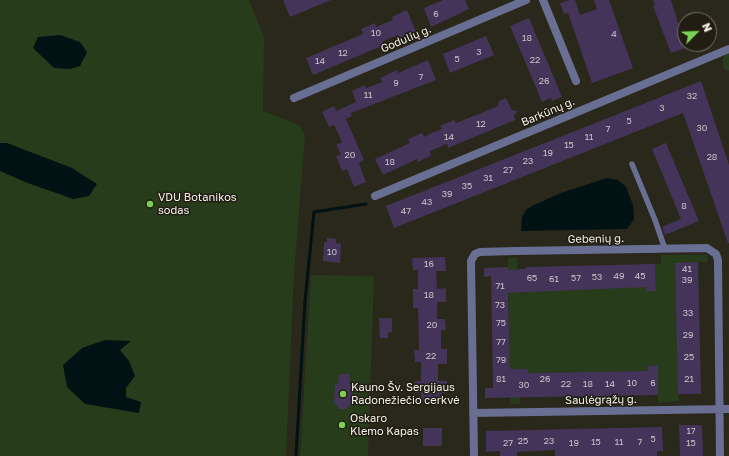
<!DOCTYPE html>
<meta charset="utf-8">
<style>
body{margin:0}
#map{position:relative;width:729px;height:456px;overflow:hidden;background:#2a271b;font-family:"Golos Text",sans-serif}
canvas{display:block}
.north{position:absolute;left:677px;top:12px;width:40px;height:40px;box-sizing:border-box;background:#211d12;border:1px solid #757268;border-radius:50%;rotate:66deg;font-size:11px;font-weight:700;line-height:16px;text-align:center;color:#f4f1ea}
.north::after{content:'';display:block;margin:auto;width:14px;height:18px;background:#7cd155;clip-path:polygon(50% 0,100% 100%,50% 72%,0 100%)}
</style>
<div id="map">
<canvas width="729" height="456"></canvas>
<div class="north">N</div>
</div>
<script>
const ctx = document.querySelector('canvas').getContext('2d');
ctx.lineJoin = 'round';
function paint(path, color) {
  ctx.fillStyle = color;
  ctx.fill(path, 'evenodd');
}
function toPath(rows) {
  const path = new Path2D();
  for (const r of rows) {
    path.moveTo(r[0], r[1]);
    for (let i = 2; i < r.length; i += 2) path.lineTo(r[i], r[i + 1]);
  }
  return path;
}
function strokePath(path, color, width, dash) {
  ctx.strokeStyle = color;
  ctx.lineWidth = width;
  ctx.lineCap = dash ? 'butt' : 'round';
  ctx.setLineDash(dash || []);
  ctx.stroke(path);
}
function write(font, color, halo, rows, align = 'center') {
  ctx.font = font + ' "Golos Text",sans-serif';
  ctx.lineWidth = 3;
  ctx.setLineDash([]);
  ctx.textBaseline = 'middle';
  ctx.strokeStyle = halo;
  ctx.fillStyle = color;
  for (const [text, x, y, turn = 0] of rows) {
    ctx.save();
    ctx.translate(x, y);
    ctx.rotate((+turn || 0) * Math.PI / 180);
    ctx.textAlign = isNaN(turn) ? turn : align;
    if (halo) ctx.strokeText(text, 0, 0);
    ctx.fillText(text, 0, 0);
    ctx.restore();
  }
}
const green = toPath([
 [0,0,249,0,264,37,263,111,299,125,305,135,294,274,286,456,0,456],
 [729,52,729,70,728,71,724,69,722,58],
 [661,255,707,255,708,262,675,263,679,401,658,403,657,365,648,366,648,371,528,373,528,369,519,369,520,404,510,404,508,258,517,258,518,293,527,293,527,286,646,287,646,291,656,291,655,264,661,264],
 [311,275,374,276,368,456,300,456]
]);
const water = toPath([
 [60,35,80,42,87,52,80,66,70,69,54,68,33,48,38,37],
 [0,143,7,143,72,168,97,184,89,196,73,199,25,182,0,171],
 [607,178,618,180,626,187,633,205,634,219,627,229,521,231,522,217,526,210,532,206,561,193],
 [105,340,131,341,120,350,129,361,135,376,126,388,126,397,141,402,139,413,85,404,67,387,63,365,82,348]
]);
const stream = toPath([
 [296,456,305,301,314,212,366,204]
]);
const building = toPath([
 [283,0,331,0,290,17],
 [443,0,465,0,469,9,431,27,424,8],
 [570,0,575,0,580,15,597,9,594,0,609,0,633,68,592,83,568,13,564,14,560,3],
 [653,0,671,0,686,48,671,53,653,6,655,5],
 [407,10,416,32,399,39,398,35,383,41,384,45,313,75,306,58,363,34,361,29,375,23,376,27,393,20,392,17],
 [529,18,562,97,552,101,551,98,542,102,510,26],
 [486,36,494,55,450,73,443,54],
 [428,60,436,80,351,113,352,116,346,119,364,160,359,163,366,182,354,187,347,169,342,171,336,156,341,155,336,145,342,142,334,125,329,127,322,112,334,106,336,111,356,102,352,91,365,85,366,88,382,82,380,78,397,70,398,73],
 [701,81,729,165,729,243,728,243,683,113,394,228,386,206],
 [506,98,512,110,518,111,514,115,515,120,448,148,447,144,430,151,431,156,418,162,417,159,383,175,375,159,410,143,408,139,422,133,424,137,434,132,442,129,440,126,454,120,456,123,479,114,498,106,499,101],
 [666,143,699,221,665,235,662,227,681,219,652,149],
 [327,238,336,239,336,243,341,244,340,263,323,261,324,242,327,242],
 [445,257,446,271,436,271,437,289,446,288,446,302,437,302,437,319,445,319,446,330,441,330,441,349,447,349,447,364,438,364,438,381,447,381,448,393,442,393,442,401,421,402,421,393,415,393,415,381,421,381,421,362,415,362,414,350,419,350,418,308,413,308,413,289,418,289,418,270,413,270,412,258],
 [698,262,701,394,678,394,675,263],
 [655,264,656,291,646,291,646,287,508,293,510,369,528,369,528,373,648,371,647,366,658,365,658,395,485,398,485,388,493,388,491,276,484,277,484,268,508,267,508,270,526,269,526,267],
 [379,318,392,318,392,332,388,333,388,338,380,338],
 [339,374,350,374,349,384,353,385,352,404,345,409,339,409,334,402,335,384,338,384],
 [679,425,702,425,703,456,680,456],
 [662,427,663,451,657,451,657,456,555,456,555,450,517,452,517,456,500,456,500,451,486,452,486,431],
 [423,428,442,428,442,446,423,446]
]);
const service = toPath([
 [632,164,655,220,665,249]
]);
const minor = toPath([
 [543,0,576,81],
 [294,98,526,0],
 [375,196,729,49],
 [473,413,729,409],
 [474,456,471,261,475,254,480,252,515,251,707,248,716,254,718,260,720,456]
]);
const markers = [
 [150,204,4,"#7cd155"],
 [343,394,4,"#7cd155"],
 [342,425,4,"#7cd155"]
];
const numberNames = [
 ["6",436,14],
 ["10",376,33],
 ["4",614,34],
 ["18",527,38],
 ["3",479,52],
 ["12",343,53],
 ["5",457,59],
 ["22",535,60],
 ["14",320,61],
 ["7",421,77],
 ["26",544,81],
 ["9",396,83],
 ["11",368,95],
 ["32",692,96],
 ["3",662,108],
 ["5",629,121],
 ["12",481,124],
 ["30",702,128],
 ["7",608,129],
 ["14",449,137],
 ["11",589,137],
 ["15",569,145],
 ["19",548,153],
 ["20",350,155],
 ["28",712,157],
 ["23",528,161],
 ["18",390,162],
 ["27",508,170],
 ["31",488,178],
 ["35",467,186],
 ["39",447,194],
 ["43",427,202],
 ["8",684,206],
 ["47",406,211],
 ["10",332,252],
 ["16",429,264],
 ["41",687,269],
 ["49",619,276],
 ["45",640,276],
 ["53",597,277],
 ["65",532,278],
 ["57",576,278],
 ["61",554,279],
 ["39",687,280],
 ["71",500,286],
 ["18",429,295],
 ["73",500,305],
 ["33",688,313],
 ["75",501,323],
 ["20",432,325],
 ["29",688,335],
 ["77",501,342],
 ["22",431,356],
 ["25",689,357],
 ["79",501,360],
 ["81",501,379],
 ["26",545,379],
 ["21",689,379],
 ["10",632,383],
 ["6",653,383],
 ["22",566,384],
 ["18",588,384],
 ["14",610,384],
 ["30",524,385],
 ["17",691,431],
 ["5",653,439],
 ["25",523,441],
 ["23",549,441],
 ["15",596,442],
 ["11",619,442],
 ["7",640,442],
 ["27",508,443],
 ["19",574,443],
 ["15",691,443]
];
const streetNames = [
 ["Godulių g.",406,39,-23],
 ["Barkūnų g.",548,112,-23],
 ["Gebenių g.",596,239,-1],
 ["Saulėgrąžų g.",601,400,-1]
];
const poiNames = [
 ["VDU Botanikos",158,198],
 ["sodas",158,211],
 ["Kauno Šv. Sergijaus",351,388],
 ["Radonežiečio cerkvė",351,401],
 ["Oskaro",350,419],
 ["Klemo Kapas",350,432]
];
paint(green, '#273c1b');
paint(water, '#011214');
strokePath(stream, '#011214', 3);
paint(building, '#443459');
strokePath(service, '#686f92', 5.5);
strokePath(minor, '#686f92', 8);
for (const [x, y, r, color] of markers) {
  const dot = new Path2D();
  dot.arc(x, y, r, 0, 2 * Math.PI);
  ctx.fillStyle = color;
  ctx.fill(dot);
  strokePath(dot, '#211d12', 1.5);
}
write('9px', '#c8c2c6', null, numberNames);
write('11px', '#f4f1ea', '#211d12', streetNames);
write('11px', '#f4f1ea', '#211d12', poiNames, 'left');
</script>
